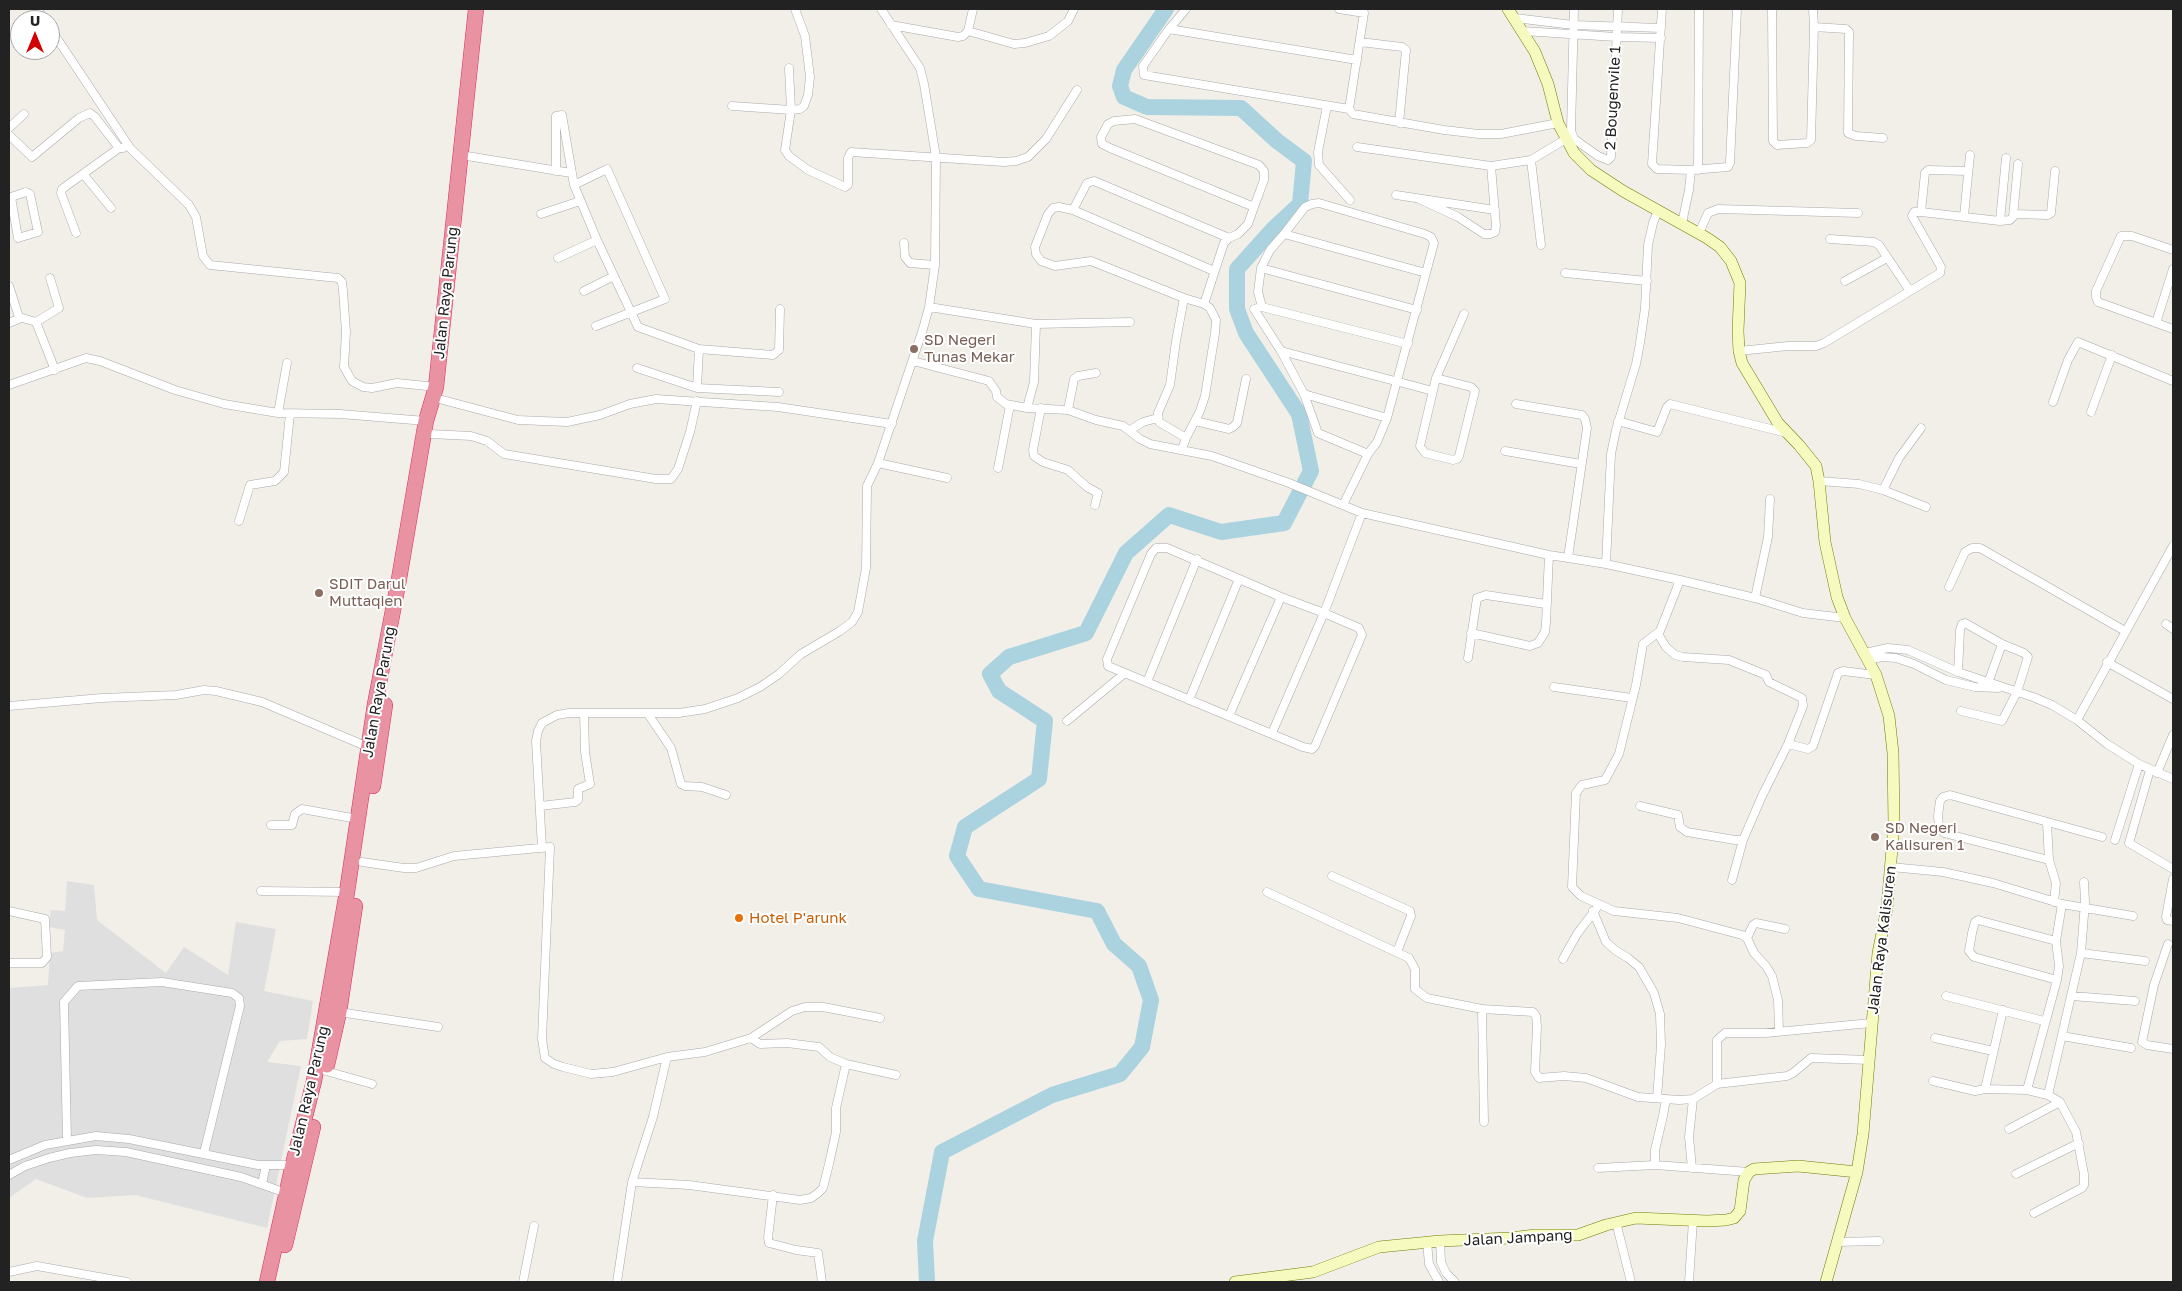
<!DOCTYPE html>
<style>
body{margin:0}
#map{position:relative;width:2182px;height:1291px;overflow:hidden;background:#f2efe9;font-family:"Golos Text",sans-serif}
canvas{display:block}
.frame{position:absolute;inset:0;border:10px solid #222;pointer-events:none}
.north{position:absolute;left:10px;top:10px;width:50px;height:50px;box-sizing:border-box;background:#fff;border:1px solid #a7a7a7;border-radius:50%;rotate:0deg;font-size:14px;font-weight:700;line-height:20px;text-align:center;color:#222}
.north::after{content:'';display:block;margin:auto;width:18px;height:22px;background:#d40000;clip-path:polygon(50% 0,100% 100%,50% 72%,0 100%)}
</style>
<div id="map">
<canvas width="2182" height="1291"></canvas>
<div class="frame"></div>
<div class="north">U</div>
</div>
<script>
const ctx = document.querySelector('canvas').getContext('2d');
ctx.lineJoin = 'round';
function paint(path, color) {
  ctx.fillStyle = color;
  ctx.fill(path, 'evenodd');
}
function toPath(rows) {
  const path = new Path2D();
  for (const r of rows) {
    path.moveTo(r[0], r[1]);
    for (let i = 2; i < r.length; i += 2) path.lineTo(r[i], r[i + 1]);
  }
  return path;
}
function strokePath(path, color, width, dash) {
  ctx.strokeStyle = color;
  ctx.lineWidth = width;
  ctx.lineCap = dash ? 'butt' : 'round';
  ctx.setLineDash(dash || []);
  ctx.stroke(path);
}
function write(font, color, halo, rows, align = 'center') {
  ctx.font = font + ' "Golos Text",sans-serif';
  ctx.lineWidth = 4;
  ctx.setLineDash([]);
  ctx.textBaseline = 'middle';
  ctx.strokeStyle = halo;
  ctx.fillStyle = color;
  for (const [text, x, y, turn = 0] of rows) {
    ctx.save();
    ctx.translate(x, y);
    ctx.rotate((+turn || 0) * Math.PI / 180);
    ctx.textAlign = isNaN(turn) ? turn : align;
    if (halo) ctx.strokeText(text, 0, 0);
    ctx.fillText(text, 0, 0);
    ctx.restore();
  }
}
const residential = toPath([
 [67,881,94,885,97,920,166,973,184,947,228,975,236,922,276,929,264,991,313,1001,307,1039,280,1041,267,1062,301,1066,267,1228,135,1195,87,1198,36,1179,9,1198,9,988,48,985,50,953,63,951,65,930,49,927,51,910,65,911]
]);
const river = toPath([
 [927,1282,925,1241,942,1152,1052,1095,1120,1074,1142,1047,1151,1000,1139,966,1114,944,1097,911,979,889,957,856,965,827,1039,779,1045,721,999,691,990,674,1009,657,1086,633,1126,553,1169,515,1221,532,1284,523,1311,471,1299,414,1246,333,1237,309,1237,269,1273,229,1300,204,1304,161,1277,141,1241,108,1147,107,1124,97,1120,86,1124,70,1166,9]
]);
const street = toPath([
 [37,9,45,20],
 [795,9,805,36,810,77,808,95,804,106,800,109,791,110,785,150,789,156,808,170,845,187,848,185,848,158,851,152,1004,162,1016,161,1028,157,1046,139,1077,90],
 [1186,9,1169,29,1357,60],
 [1339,9,1364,13,1349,109,1353,114,1444,130,1479,134,1501,134,1558,123],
 [1574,9,1571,131,1574,139,1598,156,1608,160,1611,157,1618,9],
 [1662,9,1652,164,1657,169,1691,170,1728,167,1730,163,1737,9],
 [1772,9,1773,141,1777,145,1807,143,1811,140,1814,27],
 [1813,9,1814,27,1846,29,1849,32,1848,133,1856,136,1883,138],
 [1515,18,1573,25,1661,28],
 [891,25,958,37,963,36,968,31,973,9],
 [50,28,130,148,189,205,196,217,203,256,210,265,338,278,342,282,343,291,346,332,344,367,352,381,363,387,372,388,397,383,437,387],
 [1169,29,1143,66,1144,75,1349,109],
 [968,31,1014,44,1025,43,1049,36,1068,21,1074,9],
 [1523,31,1616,37,1661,38],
 [1360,42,1402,47,1406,50,1399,123],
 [732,106,791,110,789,68],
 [1327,106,1318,152,1319,165,1350,200],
 [9,128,24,114],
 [9,135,32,157,79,118,90,113,95,117,119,148],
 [1357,147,1491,166,1531,160,1566,139],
 [467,156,571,173],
 [1531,160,1541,245],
 [1698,170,1699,9],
 [556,171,556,116,562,115,574,185,597,240,638,327,699,349,773,355,779,350,780,309],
 [84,175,111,208],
 [574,185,607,169,665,299,596,326],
 [26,192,30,194,38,232,18,238,11,197,26,192],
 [1396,195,1495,210],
 [1419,199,1458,217,1484,234,1490,234,1495,232,1496,226,1491,166],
 [1073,210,1087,183,1094,181,1229,238],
 [1921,212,1925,173,1928,170,1968,171],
 [541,214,580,201],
 [2014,214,2048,215,2051,213,2055,171],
 [1964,216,1970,155],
 [2000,221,2010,220,2013,217,2018,164],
 [1682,223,1689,190,1691,170],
 [76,233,61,193,62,189,119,148,123,148],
 [1699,233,1708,213,1718,209,1858,213],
 [1284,234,1305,207,1312,204,1319,203,1425,234,1431,237,1434,243,1387,418,1377,442,1368,454,1343,505],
 [1830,239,1874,242,1879,245,1910,291],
 [904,243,905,257,910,263,935,265],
 [2173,250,2132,236,2121,236,2096,291,2096,297,2098,302,2173,329],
 [558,258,597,240],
 [1261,268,1417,310],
 [1565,273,1647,281],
 [1845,281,1887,258],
 [9,286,19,317,36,322,55,370],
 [584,291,614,276],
 [1184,298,1091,261,1055,266,1041,261,1036,254,1035,247,1048,214,1053,208,1059,207,1073,210,1214,271],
 [929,307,1036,324,1130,322],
 [1262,307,1258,292,1261,268,1270,250,1284,234,1426,273],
 [36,322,59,308,50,278],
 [9,323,21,318],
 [2156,323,2173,269],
 [1281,351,1433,391],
 [1739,351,1788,346,1816,346,1824,343,1940,273,1941,267,1912,216,1914,212,1921,212,2000,221,2006,158],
 [913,361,989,381,996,391,997,397,1006,404,1027,408,1068,410,1096,420,1123,426,1140,439,1150,444,1212,456,1289,483,1362,513,1549,555,1606,564,1680,580,1755,598,1803,613,1845,618],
 [637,368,697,388,779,392],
 [1436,378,1471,387,1475,391,1459,456,1457,459,1453,460,1425,453,1420,446,1436,378,1464,314],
 [9,385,86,358,100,361,175,390,224,404,278,413,340,414,426,421],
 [697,388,699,349],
 [1304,394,1387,418],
 [439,399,518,420,567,422,600,415,630,404,656,399,778,407,892,424],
 [2053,402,2068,360,2078,342,2173,381],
 [1516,404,1582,415,1585,419,1587,428,1568,558],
 [1027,408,1034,382,1036,324],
 [1041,408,1033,450,1034,456,1043,462,1068,470,1087,487,1098,493,1095,505],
 [1068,410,1074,379,1078,376,1096,373],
 [2091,412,2112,355],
 [278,413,287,363],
 [1195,421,1229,429,1233,427,1237,423,1246,379],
 [1618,421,1657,432,1667,407,1670,404,1787,433],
 [1130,430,1143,422,1158,418],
 [430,434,471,436,487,441,504,454,656,479,671,479,678,469,690,432,697,401],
 [1186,438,1200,411,1205,396,1215,333,1216,320,1210,308,1204,304],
 [1182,449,1186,438,1159,422,1158,413,1170,385,1176,341,1184,298,1204,304,1224,243,1229,238,1238,234,1248,224,1254,207,1264,180,1264,171,1259,165,1135,119,1114,121,1108,124,1101,137,1102,144,1110,148,1254,207],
 [1505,451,1581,464],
 [1368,454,1318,433,1304,394,1281,351,1254,309,1262,307,1408,344],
 [878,463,947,478],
 [998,468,1010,405],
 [1819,481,1859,484,1883,490,1899,458,1921,428],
 [1883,490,1926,507],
 [239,521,250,485,275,481,284,472,290,414],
 [1606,564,1611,454,1616,430,1636,364,1640,343,1645,308,1648,245,1653,223,1658,211],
 [1680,580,1660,631,1643,644,1636,685,1619,754,1605,780,1582,785,1576,793,1572,887,1581,896,1614,911,1678,918,1742,935,1747,938,1754,953,1766,966,1772,976,1778,1000,1779,1031],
 [1949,587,1965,552,1972,548,1980,548,2125,631],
 [1755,598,1768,537,1770,499],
 [2166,624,2173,629],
 [1471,633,1530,646,1538,643,1545,632,1546,623,1549,555],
 [1658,634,1666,647,1675,655,1683,657,1729,660,1766,675,1769,682,1802,698,1803,706,1788,744],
 [1865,653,1888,648,1908,650,1958,672,2033,697,2052,705,2077,720,2107,744,2139,764,2173,779],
 [1468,658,1477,598,1486,595,1546,604],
 [1868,660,1882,657,1896,658,1914,664,1946,680,1975,687,1998,688],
 [2107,662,2173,699],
 [1958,672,1960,630,1962,624,1965,623,2002,644,2024,653,2028,657,2017,692,2002,721,1961,711],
 [1147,682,1197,559],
 [1987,686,2002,644],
 [1554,687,1632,698],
 [1189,700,1239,579],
 [9,706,102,698,176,695,204,690,216,691,262,702,368,747],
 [648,714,671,748,681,784,685,786,702,787,726,795],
 [1229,716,1281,597],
 [2077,720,2173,546],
 [1067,721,1125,673],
 [1272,733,1324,613,1359,628,1362,635,1315,746,1312,749,1303,747,1108,666,1107,659,1151,554,1156,548,1167,548,1281,597,1324,613,1362,513],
 [2150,770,2129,843,2173,869],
 [2157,773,2173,735],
 [540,806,575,802,578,800,578,789,590,784,585,752,584,713],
 [1640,806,1678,815,1680,827,1687,832,1735,840,1743,840,1762,796,1788,744,1808,749,1813,746,1838,673,1843,671,1876,675],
 [2047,823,2049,860,2056,883,2054,902],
 [271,825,292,825,295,814,302,809,358,819],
 [2115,840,2139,764],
 [542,848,536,741,538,731,542,723,557,715,569,713,679,713,705,709,738,698,760,687,779,674,801,654,840,631,852,622,858,612,866,568,867,486,878,463,923,329,929,307,935,265,936,157,924,84,920,68,881,9],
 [2049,860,1944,833,1939,826,1938,816,1940,801,1943,797,1950,795,2102,837],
 [362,862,404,868,416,868,454,856,550,847,542,1039,545,1058,554,1064,563,1067,591,1074,613,1072,667,1057,705,1052,751,1038,792,1011,805,1007,823,1007,880,1018],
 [1891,867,1943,872,1993,883,2062,904,2133,916],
 [1332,876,1410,911,1411,916,1397,952],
 [2173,879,2166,917,2167,920,2173,921],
 [1732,880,1743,840],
 [261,891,347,892],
 [1267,892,1409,958,1415,969,1415,989,1427,998,1482,1009,1533,1012,1536,1016,1537,1026,1535,1072,1539,1078,1564,1076,1586,1078,1638,1097,1679,1100,1693,1099,1717,1084,1787,1076,1793,1073,1811,1058,1869,1060],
 [9,911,45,919,47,957,42,963,9,963],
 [1593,911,1606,942,1615,950,1628,958,1639,967,1654,993,1660,1014,1661,1045,1657,1098],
 [1747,938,1753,925,1756,923,1785,929],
 [2056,941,1978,920,1975,922,1972,933,1969,951,1974,957,2057,980],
 [2168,944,2154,985,2142,1042,2147,1045,2173,1049],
 [2081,953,2145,961],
 [1563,959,1577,934,1596,909],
 [1946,996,2044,1021],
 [2072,996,2135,1001],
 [1482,1009,1484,1122],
 [339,1012,438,1027],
 [2062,1036,2131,1048],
 [751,1038,760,1044,787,1043,819,1047,830,1057,846,1064,896,1075],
 [1935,1038,1993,1051],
 [326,1071,372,1084],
 [1933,1081,1975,1091,1985,1089,2027,1090,2057,980,2059,966,2056,941,2062,904],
 [1717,1084,1717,1040,1725,1033,1766,1033,1871,1023],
 [1985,1089,2003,1010],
 [2027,1090,2048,1095],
 [2009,1129,2060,1102],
 [67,1140,64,1002,78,986,162,982,232,993,239,998,240,1006,204,1153],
 [9,1160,45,1145,96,1136,129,1139,258,1165,295,1165],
 [1655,1165,1655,1150,1663,1116,1666,1099],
 [1598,1168,1655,1165,1749,1172],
 [1692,1168,1689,1137,1693,1099],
 [2016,1174,2079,1143],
 [9,1175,25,1166,49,1158,70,1153,96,1150,126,1152,241,1177,289,1194],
 [632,1182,653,1117,667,1057],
 [262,1184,266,1165],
 [773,1195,768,1238,769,1243,796,1250,818,1253,822,1282],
 [2034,1213,2082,1188,2084,1185,2084,1174,2076,1132,2060,1102,2048,1095,2081,953,2085,902,2084,882],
 [1616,1222,1631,1282],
 [1440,1241,1441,1262,1446,1273,1455,1282],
 [1427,1242,1429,1264,1439,1282],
 [1837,1242,1879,1241],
 [9,1272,37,1266,127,1282],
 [523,1282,534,1226],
 [617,1282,632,1182,689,1185,800,1200,811,1198,818,1193,823,1188,829,1164,836,1132,836,1108,846,1064],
 [1689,1282,1693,1220]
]);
const secondary = toPath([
 [1508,9,1535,52,1548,84,1558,123,1574,153,1591,170,1623,191,1707,238,1720,247,1731,261,1740,283,1738,331,1739,351,1742,363,1778,423,1799,445,1816,466,1819,481,1825,542,1837,597,1845,618,1876,675,1889,716,1893,753,1894,824,1887,908,1878,953,1863,1134,1857,1172,1826,1282],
 [1235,1282,1313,1272,1379,1247,1440,1241,1511,1238,1535,1235,1578,1235,1606,1225,1636,1218,1707,1221,1726,1220,1734,1218,1740,1211,1744,1180,1749,1172,1754,1169,1798,1166,1857,1172]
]);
const highway = toPath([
 [373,786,385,705],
 [327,1065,339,1012,355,906],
 [285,1245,313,1127],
 [267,1282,293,1164,314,1081,347,892,375,704,399,579,426,421,436,387,476,9]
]);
const markers = [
 [914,349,5,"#8d6e63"],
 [319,593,5,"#8d6e63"],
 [1875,837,5,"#8d6e63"],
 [739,918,5,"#e8710a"]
];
const streetNames = [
 ["2 Bougenvile 1",1613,98,-87],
 ["Jalan Raya Parung",446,293,-84],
 ["Jalan Raya Parung",379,692,-80],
 ["Jalan Raya Kalisuren",1882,940,-83],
 ["Jalan Raya Parung",309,1091,-77],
 ["Jalan Jampang",1518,1238,-3]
];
const educationNames = [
 ["SD Negeri",924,340],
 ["Tunas Mekar",924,357],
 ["SDIT Darul",329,584],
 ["Muttaqien",329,601],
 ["SD Negeri",1885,828],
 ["Kalisuren 1",1885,845]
];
const foodNames = [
 ["Hotel P'arunk",749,918]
];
paint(residential, '#e0dfdf');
strokePath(river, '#aad3df', 16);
strokePath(street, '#a9a9a9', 9);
strokePath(secondary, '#707d05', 12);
strokePath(highway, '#dc2a67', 16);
strokePath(street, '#fff', 8);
strokePath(secondary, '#f7fabf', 11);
strokePath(highway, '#e892a2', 15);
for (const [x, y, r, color] of markers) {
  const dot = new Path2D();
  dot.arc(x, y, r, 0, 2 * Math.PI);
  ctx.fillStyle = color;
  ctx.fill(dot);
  strokePath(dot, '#fff', 2);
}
write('15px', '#222', '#fff', streetNames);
write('15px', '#785e54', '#fff', educationNames, 'left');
write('15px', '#c56008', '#fff', foodNames, 'left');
</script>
